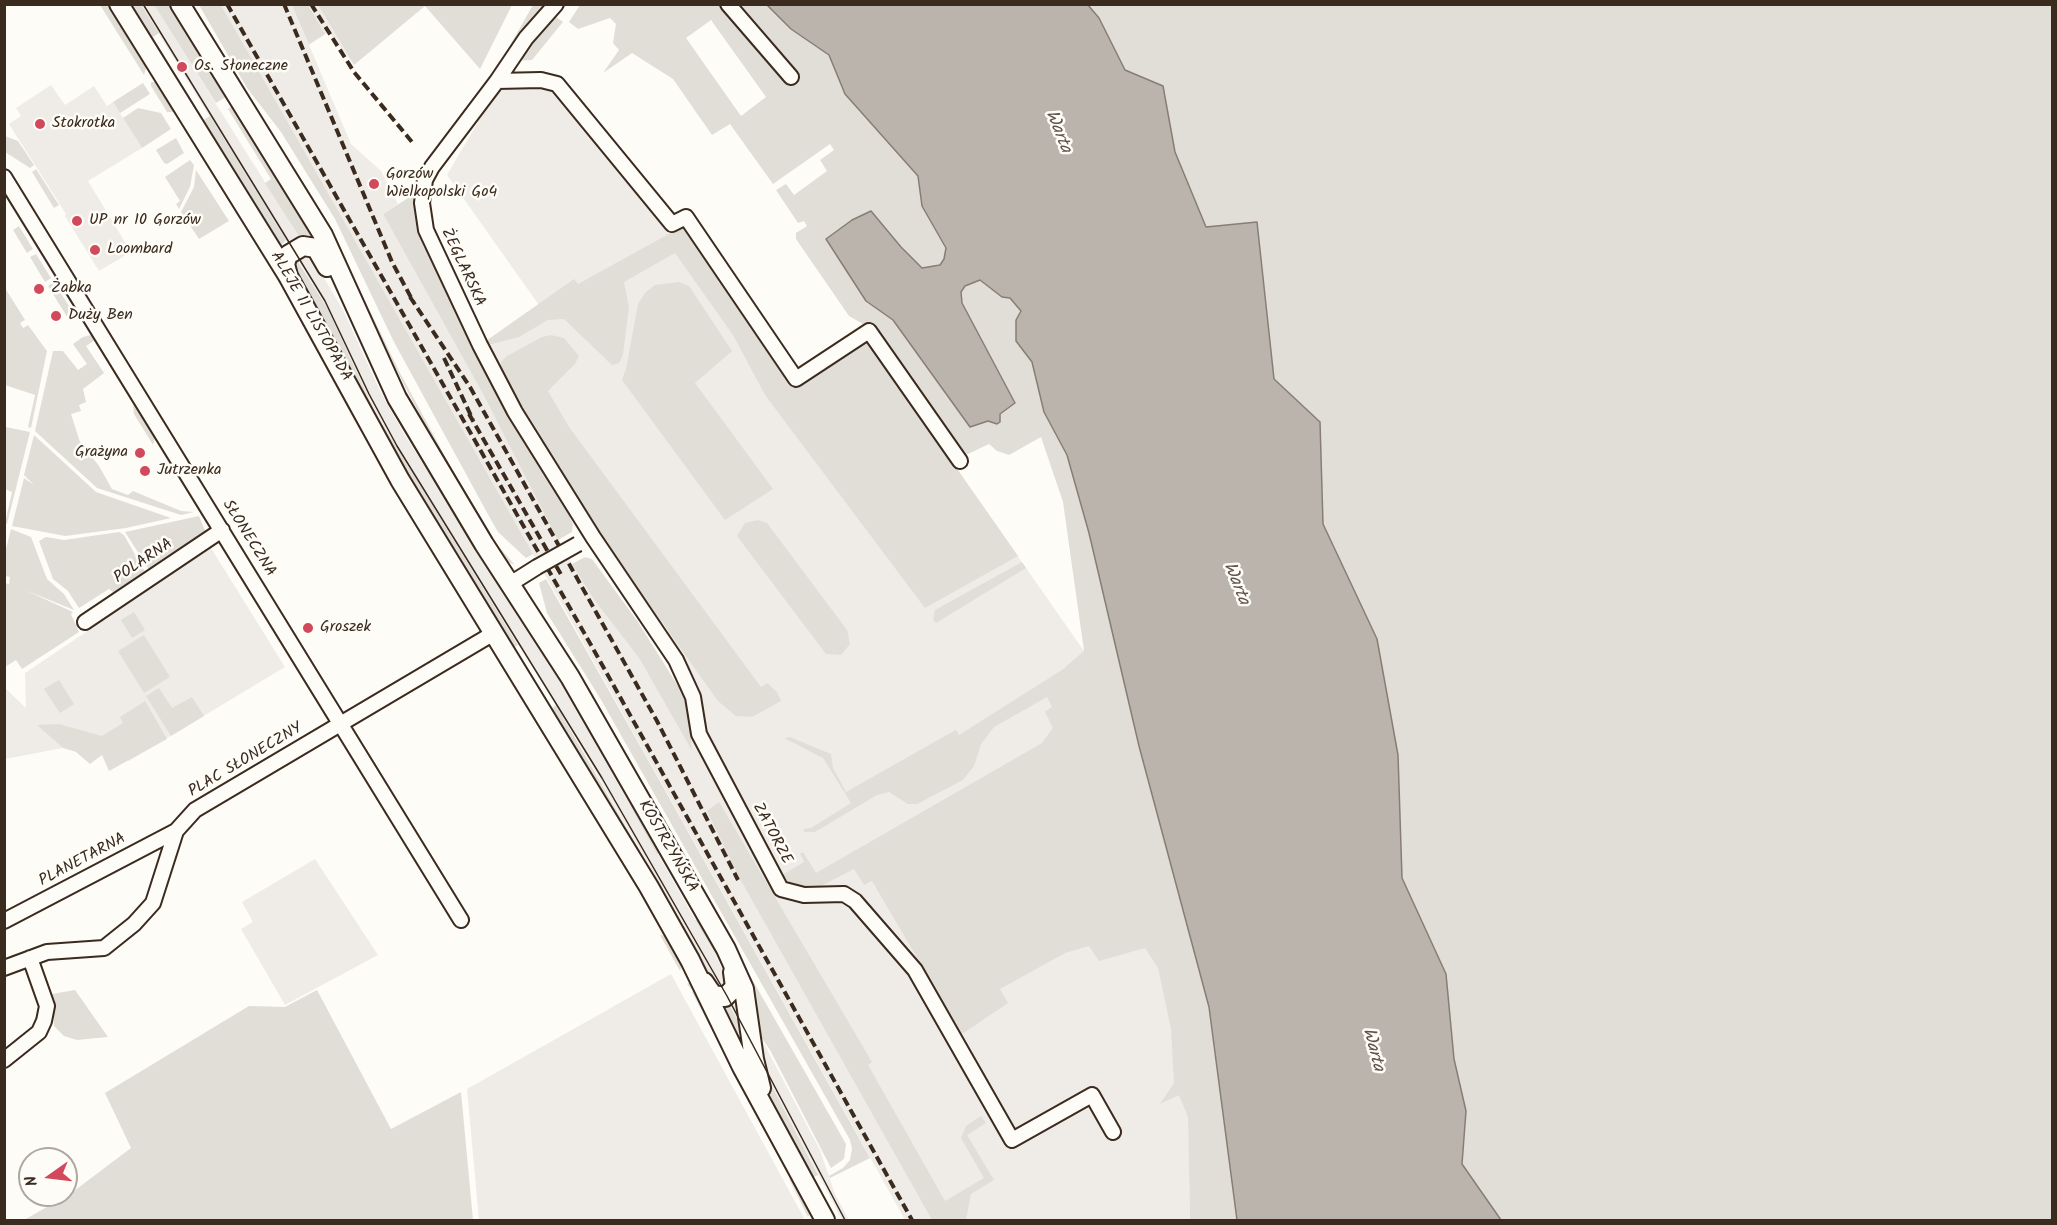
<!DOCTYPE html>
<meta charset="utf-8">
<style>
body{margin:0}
#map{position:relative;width:2057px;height:1225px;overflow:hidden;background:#fdfcf7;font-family:Kalam,sans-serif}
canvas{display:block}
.frame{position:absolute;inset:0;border:6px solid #3b2a1e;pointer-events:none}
.north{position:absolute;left:18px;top:1147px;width:60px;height:60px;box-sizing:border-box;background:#fdfcf7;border:2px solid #afa8a0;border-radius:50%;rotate:256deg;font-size:16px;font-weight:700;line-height:24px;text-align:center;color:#3b2a1e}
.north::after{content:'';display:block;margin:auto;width:21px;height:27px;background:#d1495b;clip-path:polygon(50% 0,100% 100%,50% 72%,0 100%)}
</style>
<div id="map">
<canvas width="2057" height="1225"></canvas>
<div class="frame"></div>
<div class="north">N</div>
</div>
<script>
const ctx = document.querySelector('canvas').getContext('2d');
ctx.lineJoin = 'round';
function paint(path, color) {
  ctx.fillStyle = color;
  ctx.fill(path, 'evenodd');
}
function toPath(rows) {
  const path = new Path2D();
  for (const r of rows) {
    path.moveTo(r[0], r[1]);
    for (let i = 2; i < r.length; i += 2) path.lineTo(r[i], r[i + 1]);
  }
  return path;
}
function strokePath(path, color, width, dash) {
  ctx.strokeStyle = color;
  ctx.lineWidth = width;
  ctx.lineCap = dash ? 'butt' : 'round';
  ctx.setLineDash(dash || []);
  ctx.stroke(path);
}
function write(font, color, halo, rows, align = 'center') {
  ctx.font = font + ' Kalam,sans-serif';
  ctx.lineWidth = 5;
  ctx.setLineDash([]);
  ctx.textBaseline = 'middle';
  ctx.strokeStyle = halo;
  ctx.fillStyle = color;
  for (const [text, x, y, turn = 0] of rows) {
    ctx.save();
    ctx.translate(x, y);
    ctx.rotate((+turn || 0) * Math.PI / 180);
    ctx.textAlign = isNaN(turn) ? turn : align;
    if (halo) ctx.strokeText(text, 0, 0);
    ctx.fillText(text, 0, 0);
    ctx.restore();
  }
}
const built = toPath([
 [141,5,154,5,300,238,343,310,380,391,403,432,576,707,759,1034,820,1150,835,1194,849,1220,842,1220,740,1024,575,736,374,410,328,309],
 [221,5,318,5,354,65,329,32,309,45,351,144,381,171,398,204,383,214,483,394,572,564,595,601,639,658,691,749,688,702,667,628,483,343,541,308,447,175,498,88,529,86,558,91,672,232,685,225,793,387,867,340,1084,651,1187,1035,1190,1220,905,1220,560,601,401,326],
 [51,85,65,105,94,86,107,106,113,102,142,148,88,181,131,252,99,271,65,216,66,214,9,124,21,116,16,108],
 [211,548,285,667,129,761,38,725,63,748,5,759,4,687,26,708,25,673],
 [315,859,378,955,285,1005,241,929,253,922,242,902],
 [671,974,804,1218,799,1220,479,1220,467,1089]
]);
const green = toPath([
 [100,5,107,5,146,68,144,75],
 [127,5,141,5,159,33,153,37,196,107,192,109],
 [154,5,171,5,229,95,216,103],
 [199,5,221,5,533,554,526,558,498,532,490,518,394,342,335,219,281,132,247,88],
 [292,5,308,5,325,34,309,44],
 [318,5,512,5,480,69,425,6,354,65],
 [533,5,563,5,552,14,563,22,532,60,514,61,493,75],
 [580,5,767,5,791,29,829,55,845,94,918,176,922,206,946,248,944,259,940,265,922,268,901,247,871,211,852,220,826,240,866,301,893,320,970,427,988,421,1015,402,962,303,961,292,965,286,980,280,1002,297,1010,298,1021,311,1016,320,1016,340,1032,362,1044,412,1067,455,1089,533,1139,746,1209,1007,1237,1220,1190,1220,1188,1117,1179,1095,1160,1104,1174,1083,1171,1029,1158,968,1145,948,1099,961,1089,946,1065,953,1000,989,1008,1003,962,1034,872,881,864,885,854,869,813,890,785,880,782,875,804,862,800,854,803,852,816,873,1042,743,1053,728,1045,712,1052,707,1047,697,994,727,981,744,974,766,963,780,917,804,908,804,889,792,877,795,815,832,804,832,804,829,811,828,851,803,823,758,784,738,790,737,831,754,833,768,846,792,943,737,956,730,959,735,1062,670,1084,651,1063,502,1041,437,1009,455,997,451,989,444,966,455,959,454,870,328,849,316,796,239,796,233,807,226,804,221,798,223,776,190,786,184,794,195,827,171,820,160,834,150,830,144,773,184,730,124,712,135,673,79,632,53,603,73,619,50,613,43,616,24,610,18,578,29,569,22],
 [711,20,766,97,741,116,686,38],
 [1088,5,2052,5,2052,1220,1501,1220,1462,1164,1466,1111,1454,1059,1446,974,1402,878,1398,755,1377,639,1323,524,1320,422,1274,379,1257,222,1206,227,1175,152,1163,86,1125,70,1099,18],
 [151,82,155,82,174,112,167,112,151,86],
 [143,83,150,94,120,113,113,102],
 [235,105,315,238,300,238,265,183,271,179,228,109],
 [138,108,161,113,171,129,142,148,123,118],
 [210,116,286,240,279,248,200,122],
 [264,126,273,135,332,232,399,371,474,510,491,538,515,565,504,560,444,461,403,383,335,241],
 [5,136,18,141,34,165,30,168,5,152],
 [176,138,184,153,167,164,164,163,156,150],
 [190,160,194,165,190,187,179,209,176,204,180,201,165,177],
 [36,169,59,205,54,208,32,172],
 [196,170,229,221,199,239,181,212,194,187],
 [416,193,415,205,417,222,500,396,573,516,570,518,573,524,572,532,558,540,483,394,383,214],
 [685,225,793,387,867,340,1018,556,925,608,765,395,733,335,675,253,624,282,629,307,623,355,619,363,612,365,564,319,548,320,519,337,492,344,483,343,574,279,578,284],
 [19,226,33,249,27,253,13,230],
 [36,254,51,278,45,282,30,257],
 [297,260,328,309,374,410,518,645,513,648,415,490,349,364,299,279,295,268],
 [54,282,75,316,69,320,48,286],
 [679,282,689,286,732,351,695,383,773,489,725,520,622,380,626,369,638,304,645,293,655,285],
 [5,288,25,320,20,323,23,328,28,325,47,351,31,428,28,427,35,395,5,385],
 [302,315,384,465,358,427,305,330],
 [91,335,95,340,86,346,104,373,83,389,86,402,79,405,81,411,71,414,80,442,99,466,112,489,128,495,133,491,181,511,194,512,181,515,97,488,35,431,53,351,63,351,78,370,87,364,73,344,83,337],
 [551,335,564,338,579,356,575,364,548,391,569,427,761,687,767,683,777,692,781,701,752,717,736,716,718,701,597,531,501,375,501,362,507,356,542,337],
 [133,404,155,438,153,445,134,414],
 [6,427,30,432,7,524,5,523,12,492,5,489],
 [34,435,96,492,171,518,126,528,65,536,12,526,24,478,34,485,24,475],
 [199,516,206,533,150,571,125,532],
 [758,520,767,523,847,630,850,644,841,655,826,654,737,536,745,523],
 [11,529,31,537,47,579,64,594,74,610,25,590,73,612,71,614,79,632,22,669,16,660,5,667,5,583,9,584,10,577,5,576,4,557],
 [119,532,124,535,146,574,116,594,109,589,79,608,68,591,53,579,39,541,46,537,64,540],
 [585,557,592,559,638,622,688,702,692,751,639,658,595,601,572,564],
 [1022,562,1026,568,936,623,933,620,935,610],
 [546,579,643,751,870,1158,830,1178,829,1176,843,1168,850,1160,852,1149,850,1140,600,698,547,613,539,583],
 [134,612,145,630,132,638,121,620],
 [144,635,170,677,144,693,118,651],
 [59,680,74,704,60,713,44,689],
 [159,688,172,708,192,697,204,716,171,736,146,696],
 [145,701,167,739,109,771,102,755,90,764,76,752,63,748,37,725,59,724,102,736,123,723,120,717],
 [556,705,677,915,675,917,567,735,569,733,565,733,551,709],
 [719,802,872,1062,868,1065,945,1201,984,1178,961,1138,966,1126,981,1116,986,1123,967,1135,994,1180,971,1194,966,1220,932,1220,739,877,707,811],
 [633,803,661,852,657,854,630,805],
 [699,918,721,957,728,973,725,971,695,920],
 [684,926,720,989,714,988,681,928],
 [660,935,668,936,683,962,680,971],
 [736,951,846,1144,844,1159,831,1168,770,1050,759,1034],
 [692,981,767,1126,765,1132,692,992,693,991,687,984],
 [75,990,108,1037,77,1040,64,1036,54,1026,52,994],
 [317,990,391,1129,461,1092,473,1220,24,1220,70,1194,131,1148,105,1093,249,1006,285,1007],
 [729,1005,740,1024,748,1063,718,1006],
 [759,1061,818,1175,812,1178,769,1094],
 [789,1179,797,1182,812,1211,808,1217]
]);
const water = toPath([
 [767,5,1088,5,1099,18,1125,70,1163,86,1175,152,1206,227,1257,222,1274,379,1320,422,1323,524,1377,639,1398,755,1402,878,1446,974,1454,1059,1466,1111,1462,1164,1501,1220,1237,1220,1209,1007,1139,746,1089,533,1067,455,1044,412,1032,362,1016,341,1016,320,1021,311,1010,298,1002,297,980,280,965,286,961,292,962,303,1015,403,1000,414,1000,422,997,424,988,421,970,427,893,320,866,301,826,239,852,220,871,211,901,247,922,268,940,265,944,259,946,248,922,206,918,176,845,94,829,55,791,29,767,5]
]);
const minor = toPath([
 [728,4,791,77],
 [497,81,526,38,556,4],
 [4,177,461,920],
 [960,461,869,331,796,379,686,217,672,224,557,84,541,80,497,81,432,167,425,180,422,203,426,230,480,345,515,412,593,537,676,660,693,697,699,734,781,889,804,895,844,894,855,901,915,970,1012,1140,1092,1095,1113,1132],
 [510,584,537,567],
 [85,622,222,530],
 [4,921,176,831],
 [4,968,47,952,104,948,134,924,153,903,176,831,195,810,494,633],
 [4,1060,39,1032,44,1021,47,1006,30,958]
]);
const major = toPath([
 [119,4,288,276,400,480,649,887,690,960,742,1067,825,1220],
 [180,4,323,235,397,398,484,544,570,677,726,949,744,989,754,1059,761,1088],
 [288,276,285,264,288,255,303,246,316,248,327,267],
 [704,982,713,995,725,997,735,987,733,972]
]);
const tram = toPath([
 [143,4,325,301,369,394,397,446,602,778,727,996,845,1220]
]);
const rail = toPath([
 [227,4,591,645,912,1220],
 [284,4,392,262,414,303],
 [311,4,354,72,412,142],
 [410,297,470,387,657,721,738,880],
 [444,358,473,420],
 [469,414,563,578]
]);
const minorBridge = toPath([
 [537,567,578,544]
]);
const markers = [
 [182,67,6,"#d1495b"],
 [40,124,6,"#d1495b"],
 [374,184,6,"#d1495b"],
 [77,221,6,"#d1495b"],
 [95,250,6,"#d1495b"],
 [39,289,6,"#d1495b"],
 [56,316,6,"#d1495b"],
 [140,453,6,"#d1495b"],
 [145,471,6,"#d1495b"],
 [308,628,6,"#d1495b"]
];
const poiNames = [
 ["Os. Słoneczne",194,67],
 ["Stokrotka",52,124],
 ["Gorzów",386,175],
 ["Wielkopolski Go4",386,193],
 ["UP nr 10 Gorzów",89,221],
 ["Loombard",107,250],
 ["Żabka",51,289],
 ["Duży Ben",68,316],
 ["Grażyna",128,453,"right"],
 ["Jutrzenka",157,471],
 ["Groszek",320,628]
];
const streetNames = [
 ["ŻEGLARSKA",462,268,65],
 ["ALEJE 11 LISTOPADA",310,317,60],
 ["SŁONECZNA",248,539,58],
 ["POLARNA",144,562,-34],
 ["PLAC SŁONECZNY",246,761,-31],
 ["ZATORZE",771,834,62],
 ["KOSTRZYŃSKA",667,847,60],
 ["PLANETARNA",83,861,-28]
];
const waterNames = [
 ["Warta",1057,132,68],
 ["Warta",1235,584,68],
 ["Warta",1372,1050,75]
];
paint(built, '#efece7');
paint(green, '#e1ded7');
paint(water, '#bbb4ad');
strokePath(water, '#887d74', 1.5);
strokePath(minor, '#3b2a1e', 18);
strokePath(major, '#3b2a1e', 22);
strokePath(minor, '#fdfcf7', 14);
strokePath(major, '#fdfcf7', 18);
strokePath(tram, '#3b2a1e', 1.5);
strokePath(rail, '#3b2a1e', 4, [9, 4.5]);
strokePath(minorBridge, '#3b2a1e', 18, []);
strokePath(minorBridge, '#fdfcf7', 14);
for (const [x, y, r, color] of markers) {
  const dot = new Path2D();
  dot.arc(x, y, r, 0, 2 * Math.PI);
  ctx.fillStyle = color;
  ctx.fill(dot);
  strokePath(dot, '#fdfcf7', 2);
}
write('16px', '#3b2a1e', '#fdfcf7', poiNames, 'left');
write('16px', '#3b2a1e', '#fdfcf7', streetNames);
write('italic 18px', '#615349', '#fdfcf7', waterNames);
</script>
